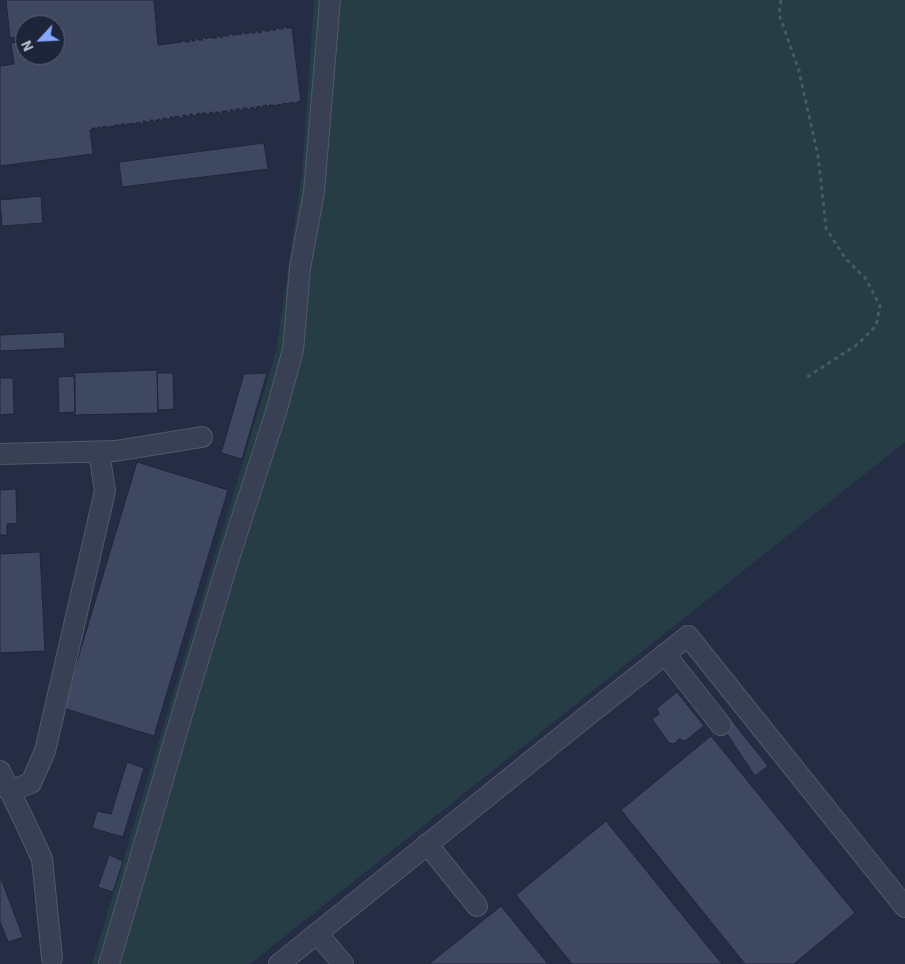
<!DOCTYPE html>
<style>
body{margin:0}
#map{position:relative;width:905px;height:964px;overflow:hidden;background:#242d44;font-family:"IBM Plex Sans",sans-serif}
canvas{display:block}
.north{position:absolute;left:15px;top:15px;width:50px;height:50px;box-sizing:border-box;background:#1d2539;border:1px solid #5a6174;border-radius:50%;rotate:245deg;font-size:14px;font-weight:700;line-height:20px;text-align:center;color:#b6bccd}
.north::after{content:'';display:block;margin:auto;width:18px;height:22px;background:#89a7ff;clip-path:polygon(50% 0,100% 100%,50% 72%,0 100%)}
</style>
<div id="map">
<canvas width="905" height="964"></canvas>
<div class="north">N</div>
</div>
<script>
const ctx = document.querySelector('canvas').getContext('2d');
ctx.lineJoin = 'round';
function paint(path, color) {
  ctx.fillStyle = color;
  ctx.fill(path, 'evenodd');
}
function toPath(rows) {
  const path = new Path2D();
  for (const r of rows) {
    path.moveTo(r[0], r[1]);
    for (let i = 2; i < r.length; i += 2) path.lineTo(r[i], r[i + 1]);
  }
  return path;
}
function strokePath(path, color, width, dash) {
  ctx.strokeStyle = color;
  ctx.lineWidth = width;
  ctx.lineCap = dash ? 'butt' : 'round';
  ctx.setLineDash(dash || []);
  ctx.stroke(path);
}
const green = toPath([
 [314,0,905,0,905,442,250,964,92,964,276,352,302,173]
]);
const building = toPath([
 [6,0,154,0,158,45,182,42,182,41,185,40,185,42,190,42,189,39,192,39,192,41,195,41,195,39,198,38,198,40,203,40,202,38,205,37,205,39,211,37,212,38,217,38,216,36,219,35,219,37,223,37,222,35,224,35,224,36,229,36,229,34,231,33,232,35,236,35,236,33,238,33,238,35,242,34,242,32,245,32,245,34,249,33,249,32,251,31,251,33,255,33,255,31,258,31,258,33,262,32,262,30,264,30,265,31,270,31,270,29,272,28,272,30,276,30,276,28,279,27,279,29,283,29,283,27,285,26,286,28,292,28,301,102,300,103,300,101,297,102,297,103,294,104,294,102,289,103,290,104,283,103,283,105,281,106,280,104,274,106,274,105,269,105,270,107,267,107,267,105,262,106,263,108,260,108,260,106,256,107,257,109,254,109,253,107,250,108,250,110,247,110,247,108,243,108,243,111,241,111,240,109,236,109,236,111,234,112,233,110,230,110,231,113,227,113,227,111,222,111,223,113,220,114,219,112,215,112,216,114,213,114,213,112,209,113,209,115,207,115,206,113,202,113,203,115,200,115,200,113,196,114,196,116,193,116,192,114,190,114,190,116,187,117,186,115,183,115,183,118,179,118,179,116,174,117,175,119,173,119,173,117,170,117,170,119,166,120,166,118,163,118,163,121,160,121,160,119,156,120,156,122,153,122,153,120,150,120,150,122,147,123,146,121,143,121,144,123,140,124,140,122,136,123,136,124,134,125,134,123,127,124,128,125,125,126,125,124,121,124,121,126,119,126,119,125,114,125,114,127,112,127,112,126,107,128,106,126,102,127,102,129,100,129,100,127,97,128,97,129,95,129,95,128,92,128,92,130,90,130,93,154,0,166,0,66,14,64,11,43,25,41,25,55,55,55,55,25,25,25,25,36,10,38,6,0],
 [264,143,268,169,122,187,119,162,264,143],
 [41,196,43,223,2,226,0,200,41,196],
 [64,332,65,348,0,351,0,335,64,332],
 [157,370,158,413,75,415,74,373,157,370],
 [157,373,173,373,174,409,158,410,157,373],
 [267,373,242,459,221,453,244,374,267,373],
 [75,376,75,412,59,413,58,377,75,376],
 [0,378,13,378,14,414,0,415,0,378],
 [137,462,228,490,154,736,63,708,137,462],
 [16,489,17,523,7,524,7,535,0,535,0,490,16,489],
 [40,552,45,651,0,653,0,554,40,552],
 [677,692,704,726,685,741,679,739,674,744,669,743,652,719,659,714,657,708,677,692],
 [729,717,768,766,755,776,721,725,729,717],
 [711,736,855,913,794,964,745,964,621,810,711,736],
 [127,762,144,768,123,837,92,828,97,811,111,814,127,762],
 [606,821,722,964,572,964,516,895,606,821],
 [109,855,123,861,113,892,98,887,109,855],
 [0,876,23,937,8,942,0,922,0,876],
 [501,906,548,964,429,964,501,906]
]);
const path = toPath([
 [781,0,779,14,799,71,818,156,826,228,845,258,866,279,880,306,876,326,858,344,804,379]
]);
const minor = toPath([
 [0,454,115,451,202,437],
 [665,654,721,725],
 [0,771,23,818,42,859,52,958],
 [9,791,31,783,45,751,105,491,99,452],
 [427,844,477,906],
 [317,933,343,964],
 [109,964,185,704,229,558,276,412,293,350,300,268,314,192,330,0],
 [279,964,592,712,688,636,905,907]
]);
paint(green, '#263d45');
paint(building, '#3e4861');
strokePath(building, '#1f273b', 1);
strokePath(minor, '#51586b', 22);
strokePath(path, '#455a61', 3, [4, 4]);
strokePath(minor, '#394053', 20);
</script>
